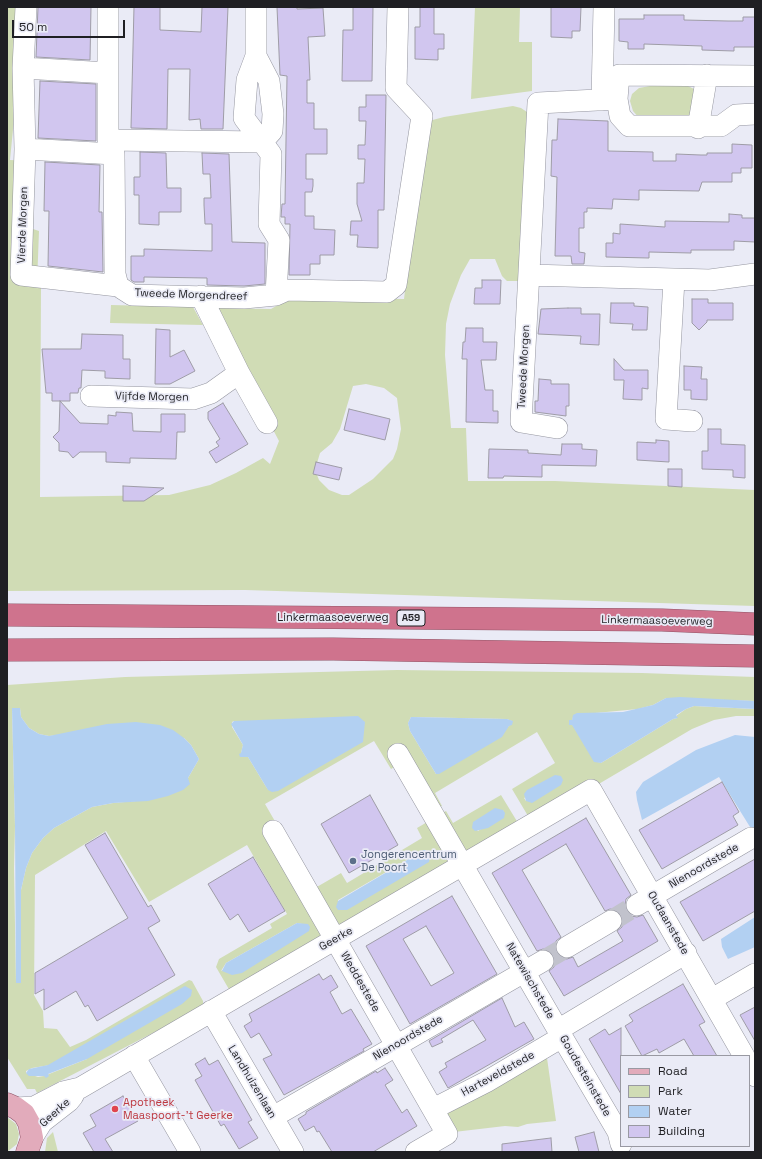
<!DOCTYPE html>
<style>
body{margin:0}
#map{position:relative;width:762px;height:1159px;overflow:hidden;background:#eaebf6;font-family:"Space Grotesk",sans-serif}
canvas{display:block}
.frame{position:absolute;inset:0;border:8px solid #1f1f23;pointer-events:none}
.legend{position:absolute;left:620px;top:1055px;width:130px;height:92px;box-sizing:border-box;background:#eaebf6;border:1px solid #9999a2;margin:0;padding:5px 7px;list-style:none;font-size:12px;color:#1f1f23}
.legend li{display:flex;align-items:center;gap:8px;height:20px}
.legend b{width:20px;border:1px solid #9999a2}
.scale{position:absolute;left:12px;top:20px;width:113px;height:18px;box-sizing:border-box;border:2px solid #1f1f23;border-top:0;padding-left:5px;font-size:12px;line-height:14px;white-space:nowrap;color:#1f1f23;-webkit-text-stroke:3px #eaebf6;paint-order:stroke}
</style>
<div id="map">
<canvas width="762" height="1159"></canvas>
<div class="frame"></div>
<ul class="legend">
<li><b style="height:5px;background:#e2abbb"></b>Road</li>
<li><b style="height:11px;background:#d0dcb5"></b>Park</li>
<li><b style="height:11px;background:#b2d0f2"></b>Water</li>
<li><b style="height:11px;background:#d1c6ef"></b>Building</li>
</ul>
<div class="scale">50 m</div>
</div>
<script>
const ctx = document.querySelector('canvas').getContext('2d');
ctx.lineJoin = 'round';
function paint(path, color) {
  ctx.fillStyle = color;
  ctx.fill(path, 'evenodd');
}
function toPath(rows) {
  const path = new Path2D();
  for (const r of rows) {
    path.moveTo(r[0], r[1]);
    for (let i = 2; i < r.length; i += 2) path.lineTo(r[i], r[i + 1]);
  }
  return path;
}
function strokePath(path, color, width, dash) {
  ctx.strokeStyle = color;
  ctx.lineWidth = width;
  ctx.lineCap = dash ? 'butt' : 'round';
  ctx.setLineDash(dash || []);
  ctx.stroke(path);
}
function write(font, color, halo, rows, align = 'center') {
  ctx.font = font + ' "Space Grotesk",sans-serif';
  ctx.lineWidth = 3.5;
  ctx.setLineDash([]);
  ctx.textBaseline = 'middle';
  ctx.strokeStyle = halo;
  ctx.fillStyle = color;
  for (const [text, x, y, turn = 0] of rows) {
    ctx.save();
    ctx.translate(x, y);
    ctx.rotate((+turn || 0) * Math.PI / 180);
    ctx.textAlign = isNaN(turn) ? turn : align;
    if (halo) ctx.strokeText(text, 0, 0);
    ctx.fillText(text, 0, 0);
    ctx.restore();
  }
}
const green = toPath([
 [7,7,25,7,10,160,35,161,33,229,39,231,37,284,41,288,40,497,169,495,210,485,236,473,263,458,270,464,279,441,209,308,271,309,290,298,404,299,425,122,444,117,513,106,521,108,530,114,518,281,507,281,502,276,495,259,470,259,461,275,450,304,446,324,445,355,451,428,466,428,468,481,555,481,755,490,755,606,245,590,7,591],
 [366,384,384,388,397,398,401,429,397,449,393,459,373,479,349,495,342,495,329,490,319,480,315,470,320,453,332,443,340,429,353,386],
 [475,7,520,7,519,42,532,42,532,91,471,99],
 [650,86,688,86,696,90,695,118,640,119,633,111,630,101,632,94,639,88],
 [111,305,193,307,203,325,110,323],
 [397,670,642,673,755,677,755,701,666,698,653,705,638,709,574,715,572,720,569,721,570,725,572,724,595,761,601,763,673,719,677,718,676,716,686,709,694,706,755,709,755,716,736,716,714,720,692,729,597,785,528,816,512,789,555,763,537,732,435,793,442,806,438,808,398,765,391,769,374,741,265,804,276,823,322,927,321,936,230,991,216,967,219,959,272,928,270,924,287,914,247,845,149,902,106,831,35,875,34,995,43,1011,44,1028,57,1029,70,1047,86,1040,189,980,192,981,203,1001,203,1005,201,1008,37,1093,35,1089,27,1089,7,1057,7,685,125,677],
 [12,708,20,708,21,717,29,728,39,734,49,736,58,735,184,738,191,745,199,759,188,778,148,800,113,803,92,807,54,828,43,838,32,853,26,868,21,890,21,983,16,983,14,868,15,826],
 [411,717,507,719,512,721,509,726,436,774,410,731,408,723],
 [234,721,268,790,248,757,243,756,241,753,243,745,232,727,232,722],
 [562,781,561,783,526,801,524,798],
 [297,923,307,925,221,971,226,963],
 [87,1059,44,1076,38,1077,26,1073,26,1071,32,1068],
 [501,795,518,823,468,852,464,850,442,813,446,811,453,823],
 [503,810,504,814,478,831,473,826],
 [429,821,449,859,447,864,341,925,337,923,315,888,341,873,347,883,422,838,417,828],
 [424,850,430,852,432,856,338,905,338,900],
 [546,1051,556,1121,527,1124,518,1127,505,1126,454,1132,443,1112],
 [7,1117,16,1124,19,1134,17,1144,7,1152],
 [53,1132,58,1152,45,1152,47,1138]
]);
const water = toPath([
 [680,697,755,701,755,709,694,706,686,709,676,715,678,718,673,719,601,763,594,762,572,725,569,725,569,720,572,720,573,715,577,713,623,712,653,705,666,698],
 [12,708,20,708,21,717,29,728,39,734,49,736,107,724,136,722,160,725,173,730,184,738,191,745,199,759,188,778,190,784,183,790,168,796,148,801,113,803,92,807,54,828,43,838,32,853,26,868,21,890,21,983,16,983,15,826],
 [358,716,365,722,363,742,278,791,272,792,268,790,248,757,240,757,239,754,241,753,243,745,231,724,234,721],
 [411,717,507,719,513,721,512,725,509,726,502,737,439,774,436,774,410,731,408,723],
 [735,735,755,737,755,835,719,777,642,820,637,800,636,792,643,782,696,750],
 [555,775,561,776,563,780,561,785,532,803,526,801,524,794,527,790],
 [495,808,503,810,505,813,504,818,488,828,475,831,472,828,473,822],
 [424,850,430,852,432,855,430,857,429,862,347,910,338,910,336,907,338,901],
 [755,917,755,947,728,959,722,947,721,939],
 [297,923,308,924,310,927,309,931,242,973,232,975,222,971,226,963],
 [185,986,192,990,191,996,182,1004,87,1059,48,1074,49,1076,46,1078,44,1076,29,1076,26,1073,29,1069,48,1065]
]);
const building = toPath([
 [38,7,91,7,90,60,36,57,38,7],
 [134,7,160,7,160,30,201,32,202,7,228,7,223,129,201,129,200,119,189,120,190,69,168,69,167,129,131,128,134,7],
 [277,7,297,7,297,9,323,8,325,36,308,37,310,80,307,80,307,103,314,103,314,129,327,129,327,154,306,154,306,179,313,179,313,186,312,192,305,192,305,216,314,216,314,229,335,230,334,255,320,255,320,264,310,264,310,275,289,275,290,224,285,224,285,217,281,217,282,204,285,204,287,76,280,75,277,7],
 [353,7,373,7,372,81,342,81,343,30,353,30,353,7],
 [420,7,434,7,434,34,444,34,444,49,438,49,438,60,415,59,415,27,420,27,420,7],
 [551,7,581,7,580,31,572,31,572,38,551,37,551,7],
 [644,15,684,15,684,20,728,21,743,21,743,17,755,17,755,47,734,47,734,51,702,50,702,46,644,44,644,49,628,49,628,42,619,41,619,19,644,19,644,15],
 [40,81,96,84,96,141,38,138,40,81],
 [366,95,386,95,384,210,378,210,378,248,357,247,358,235,350,235,351,221,362,221,357,204,357,183,364,183,365,159,358,159,358,145,365,145,366,121,359,121,359,107,366,107,366,95],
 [558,119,608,121,608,151,653,152,653,161,676,161,676,154,701,155,707,155,707,153,732,153,732,144,752,145,752,168,741,168,741,173,732,173,732,182,702,182,699,191,639,190,639,200,613,199,612,209,587,208,587,212,584,212,584,228,579,228,579,252,585,253,584,264,572,264,571,256,555,256,557,177,551,176,552,140,557,140,558,119],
 [140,152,166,153,167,188,181,188,181,212,159,212,159,225,139,224,139,195,134,195,134,177,140,177,140,152],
 [202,153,229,154,232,242,265,243,265,284,244,286,207,285,207,278,144,277,144,282,134,282,131,280,131,256,144,256,144,249,212,251,212,224,205,224,204,205,204,198,211,198,210,174,203,174,202,153],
 [45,162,100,165,99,212,102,212,103,272,48,266,49,211,44,211,45,162],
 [729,214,742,215,742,218,755,218,755,242,734,241,734,250,691,250,691,253,649,252,649,258,606,257,606,243,613,243,613,233,620,234,620,224,665,227,665,221,729,222,729,214],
 [482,280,501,280,500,304,474,304,475,288,482,288,482,280],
 [692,299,708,299,708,303,733,303,733,320,707,320,707,322,699,330,692,323,692,299],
 [611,303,634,303,634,306,648,307,647,330,632,330,633,324,610,323,611,303],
 [568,308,581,308,581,314,600,314,599,345,580,344,581,336,538,334,541,309,568,308],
 [466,328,483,328,483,342,497,342,496,360,481,360,485,390,493,390,493,411,498,411,498,423,466,422,467,359,462,359,463,342,465,342,466,328],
 [156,329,170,330,170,357,184,350,195,371,170,384,155,384,156,329],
 [82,334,123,335,123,359,130,359,130,379,105,378,105,371,82,370,81,388,79,388,78,393,70,393,70,401,52,401,52,393,46,393,42,349,81,349,82,334],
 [614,359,624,370,648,370,648,389,642,388,642,400,623,399,624,380,614,380,614,359],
 [684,366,702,367,701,379,707,379,707,400,691,399,691,390,684,390,684,366],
 [539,379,551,380,551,384,569,384,569,406,566,406,566,416,535,412,535,401,538,401,539,379],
 [60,401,80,423,108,424,108,415,116,416,116,412,132,413,133,431,161,432,161,414,185,414,185,432,177,432,176,459,130,458,130,463,106,462,106,452,80,452,73,458,68,452,59,451,59,443,53,437,59,431,60,401],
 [223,403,248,444,216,463,209,452,219,446,216,442,220,439,208,419,208,412,223,403],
 [349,409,390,419,385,440,344,430,349,409],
 [708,429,721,429,721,444,745,445,745,478,733,477,733,470,702,469,702,451,708,451,708,429],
 [656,440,669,441,669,462,637,460,637,442,656,443,656,440],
 [562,444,582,444,582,449,597,450,596,466,542,465,542,477,504,476,503,478,488,478,489,449,528,450,528,453,561,455,562,444],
 [316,462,342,468,339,480,313,474,316,462],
 [668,469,682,469,682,487,668,486,668,469],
 [123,486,164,488,144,501,123,501,123,486],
 [722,782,739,812,733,816,738,825,662,869,639,830,722,782],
 [370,795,398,845,349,873,321,824,370,795],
 [586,818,631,895,626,899,625,905,626,911,631,916,637,917,643,915,658,941,564,996,549,971,554,967,555,961,554,955,549,950,543,949,537,951,492,873,586,818],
 [566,844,605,911,610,909,617,910,621,915,623,920,622,927,617,931,623,941,578,967,573,957,567,959,561,958,557,953,555,947,556,941,561,937,522,870,566,844],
 [105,833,148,907,151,905,160,921,148,928,175,975,97,1021,88,1005,85,1007,76,991,44,1010,44,989,35,994,35,973,128,918,85,845,105,833],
 [253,857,285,911,249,932,238,914,230,920,208,884,253,857],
 [755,859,755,911,703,941,680,902,755,859],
 [452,896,497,974,410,1024,366,946,452,896],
 [426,926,454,973,431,986,403,939,426,926],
 [319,974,323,980,331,975,338,987,330,992,342,1014,351,1009,372,1044,363,1049,364,1051,284,1095,263,1059,272,1055,259,1033,251,1038,244,1026,252,1021,249,1014,319,974],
 [683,984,705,1022,699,1025,717,1056,694,1056,684,1039,659,1053,657,1049,642,1056,625,1026,633,1021,629,1015,683,984],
 [502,998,515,1027,524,1022,534,1039,448,1088,439,1072,447,1067,445,1063,486,1040,473,1020,441,1039,443,1042,432,1047,429,1041,502,998],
 [755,1007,755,1041,740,1015,755,1007],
 [621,1028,621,1094,589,1039,605,1029,609,1035,621,1028],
 [205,1058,209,1065,218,1060,252,1120,248,1122,258,1138,239,1149,224,1124,221,1126,195,1080,202,1076,195,1064,205,1058],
 [385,1068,393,1080,385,1085,402,1113,407,1109,417,1126,373,1152,332,1152,319,1131,317,1132,314,1126,305,1131,298,1119,306,1114,306,1112,376,1071,377,1073,385,1068],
 [123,1096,138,1121,105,1139,113,1152,94,1152,83,1133,96,1126,90,1115,123,1096],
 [594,1132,599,1152,579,1152,575,1137,594,1132],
 [551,1138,552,1152,502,1152,502,1144,551,1138]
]);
const minorTunnel = toPath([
 [611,921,637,905],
 [543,961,567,947]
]);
const minor = toPath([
 [26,7,23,68,25,149,21,275,118,286],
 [108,7,108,140,114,154,115,274,118,286,132,295,244,298,276,295,287,290,387,292,396,285,422,116,396,88,398,7],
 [256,7,256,56,247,80,244,118,271,154,269,224,279,240,276,295],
 [23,68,108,73],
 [755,76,619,75,617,99,620,116,629,126,721,126,736,115,755,114],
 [602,100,604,7],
 [698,128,707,75],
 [108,140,262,142,272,131,273,114,269,81,256,56],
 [25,149,114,154],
 [529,275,710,280,755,274],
 [674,280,666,419,692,421],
 [239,373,267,423],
 [91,396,193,399,211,393,239,373,201,296],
 [557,428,521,422,538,103,617,99],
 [398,754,558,1030,686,953],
 [273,831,447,1134,416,1152],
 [637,905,751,838],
 [567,947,611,921],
 [712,999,755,974],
 [211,1011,293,1152],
 [558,1030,618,1132,621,1144],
 [134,1056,190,1152],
 [749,1065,755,1076],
 [16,1108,34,1107,63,1092,80,1088,591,790,744,1056],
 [433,1109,486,1082,562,1037],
 [273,1117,543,961],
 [32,1138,42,1122,69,1101,73,1096]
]);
const major = toPath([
 [7,1104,16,1108,24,1114,29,1123,32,1138,27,1152]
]);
const highway = toPath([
 [7,615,662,620,755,624],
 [7,650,333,649,755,656]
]);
const markers = [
 [353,861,4,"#5c6f8a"],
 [115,1109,4,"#e0444e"]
];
const shields = [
 [411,618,28]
];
const shieldNames = [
 ["A59",411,618]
];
const streetNames = [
 ["Vierde Morgen",23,225,-88],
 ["Tweede Morgendreef",191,295,2],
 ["Tweede Morgen",524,367,-87],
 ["Vijfde Morgen",152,397,1],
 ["Linkermaasoeverweg",333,618],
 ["Linkermaasoeverweg",657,621,1],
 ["Nienoordstede",704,866,-30],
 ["Oudaanstede",668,923,60],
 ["Geerke",336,939,-30],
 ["Natewischstede",530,981,60],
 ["Weddestede",360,982,60],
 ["Nienoordstede",408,1038,-30],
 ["Harteveldstede",498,1074,-29],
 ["Goudesteinstede",585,1076,60],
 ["Landhuizenlaan",252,1082,59],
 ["Geerke",55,1113,-42]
];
const serviceNames = [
 ["Jongerencentrum",361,855],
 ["De Poort",361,868]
];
const healthNames = [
 ["Apotheek",123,1103],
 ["Maaspoort-'t Geerke",123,1116]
];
paint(green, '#d0dcb5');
paint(water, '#b2d0f2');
paint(building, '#d1c6ef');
strokePath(building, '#9e9ca6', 1);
strokePath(minorTunnel, '#c1c2cc', 21, [21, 10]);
strokePath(minor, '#9596a0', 22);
strokePath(major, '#915668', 23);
strokePath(highway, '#915668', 23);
strokePath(minor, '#fff', 21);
strokePath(major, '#e2abbb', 22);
strokePath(highway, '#cf738d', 22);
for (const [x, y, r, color] of markers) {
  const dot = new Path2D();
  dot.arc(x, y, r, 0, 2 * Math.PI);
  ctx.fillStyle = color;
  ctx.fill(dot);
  strokePath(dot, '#eaebf6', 1.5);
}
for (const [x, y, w] of shields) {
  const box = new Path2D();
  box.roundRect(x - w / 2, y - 8, w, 16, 3);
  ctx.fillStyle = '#eaebf6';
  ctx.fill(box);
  strokePath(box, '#1f1f23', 1);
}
write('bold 10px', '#1f1f23', null, shieldNames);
write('11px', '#1f1f23', '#eaebf6', streetNames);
write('11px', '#4e5e75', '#eaebf6', serviceNames, 'left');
write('11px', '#be3a42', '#eaebf6', healthNames, 'left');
</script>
